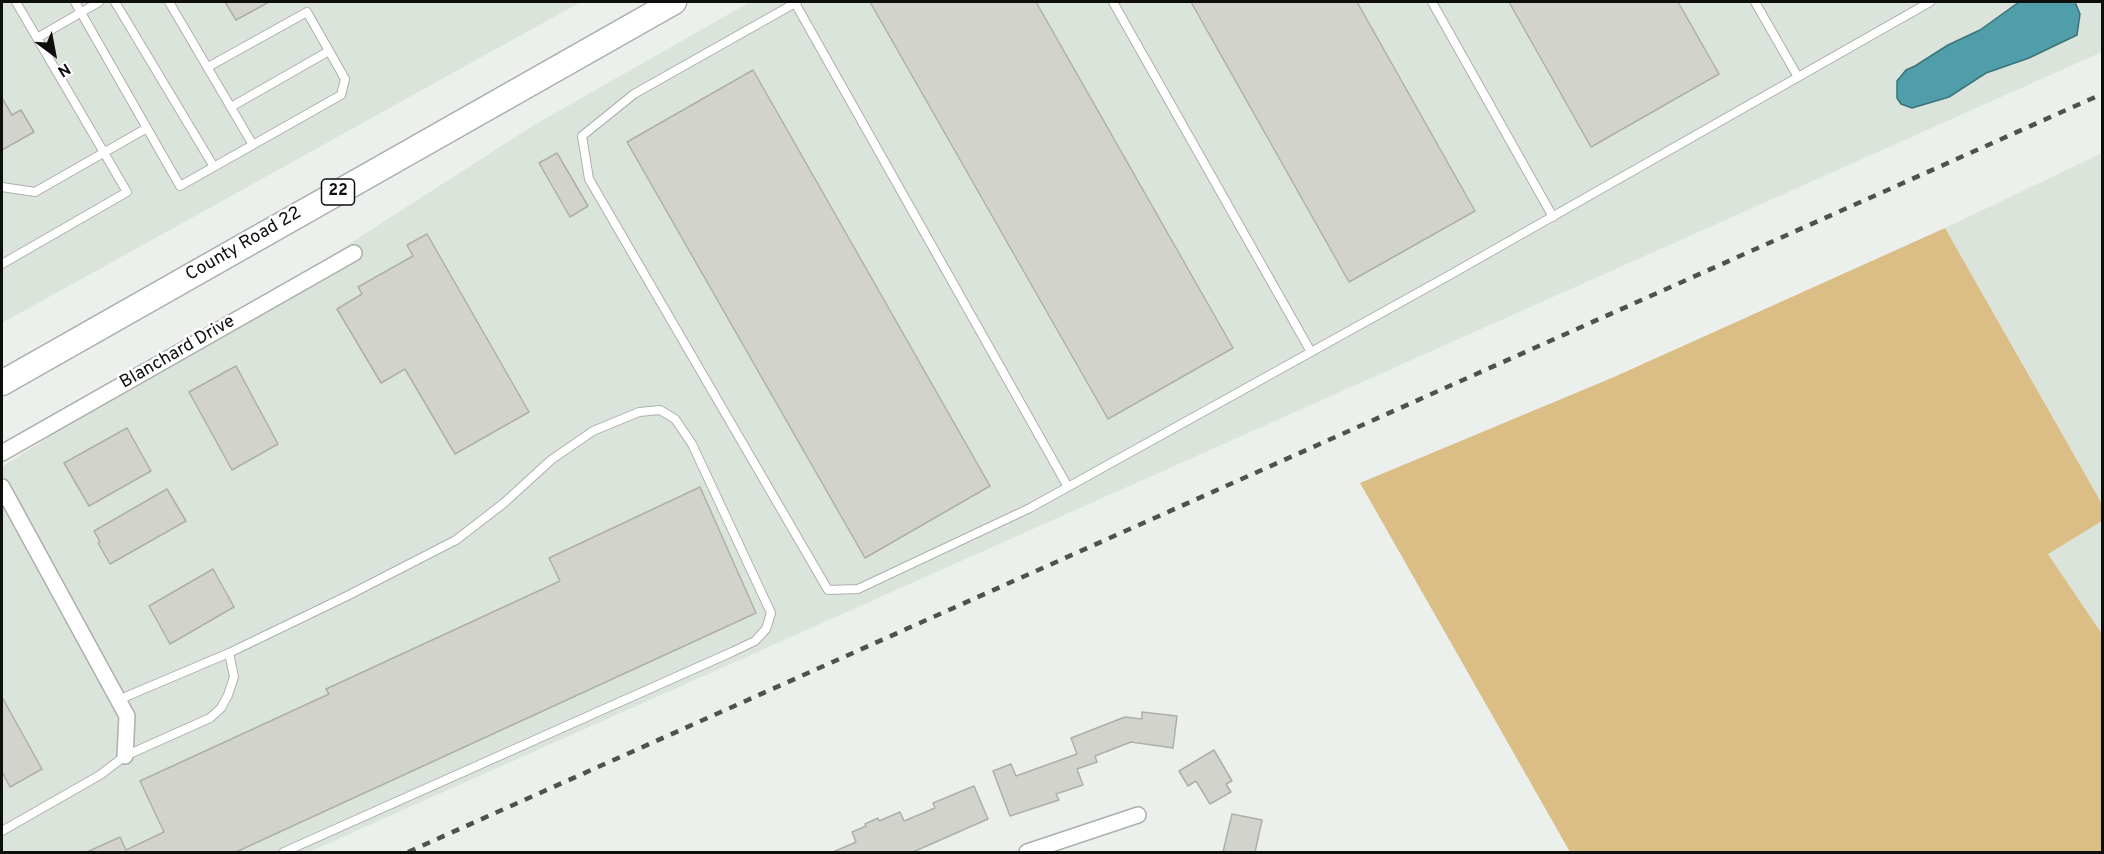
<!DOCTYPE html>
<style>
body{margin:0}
#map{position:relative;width:2104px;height:854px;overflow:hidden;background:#ecf0ec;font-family:Overpass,sans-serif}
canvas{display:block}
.frame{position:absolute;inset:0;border:3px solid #0d0f0d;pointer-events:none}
.north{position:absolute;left:24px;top:24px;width:60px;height:60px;-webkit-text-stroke:4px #fff;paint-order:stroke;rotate:148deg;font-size:16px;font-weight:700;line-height:24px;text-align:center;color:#0d0f0d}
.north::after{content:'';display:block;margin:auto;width:21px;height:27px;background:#0d0f0d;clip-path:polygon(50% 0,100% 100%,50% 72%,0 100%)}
</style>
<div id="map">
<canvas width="2104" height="854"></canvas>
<div class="frame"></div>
<div class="north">N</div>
</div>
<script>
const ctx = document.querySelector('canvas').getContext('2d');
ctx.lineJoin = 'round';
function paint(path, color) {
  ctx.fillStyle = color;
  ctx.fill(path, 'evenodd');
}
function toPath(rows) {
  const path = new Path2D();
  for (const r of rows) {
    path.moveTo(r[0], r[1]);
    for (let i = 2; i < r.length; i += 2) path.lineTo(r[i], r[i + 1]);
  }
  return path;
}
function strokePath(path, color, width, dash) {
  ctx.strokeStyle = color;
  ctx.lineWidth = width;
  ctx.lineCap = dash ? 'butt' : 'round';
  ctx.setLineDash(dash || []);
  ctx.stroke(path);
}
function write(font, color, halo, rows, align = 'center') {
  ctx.font = font + ' Overpass,sans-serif';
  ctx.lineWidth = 5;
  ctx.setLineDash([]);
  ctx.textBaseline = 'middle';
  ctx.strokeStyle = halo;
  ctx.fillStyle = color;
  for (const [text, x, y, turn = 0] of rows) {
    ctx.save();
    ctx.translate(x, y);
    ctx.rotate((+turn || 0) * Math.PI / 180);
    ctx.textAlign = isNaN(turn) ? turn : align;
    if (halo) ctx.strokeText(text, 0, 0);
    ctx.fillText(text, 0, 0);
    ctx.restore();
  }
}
const built = toPath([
 [2,2,581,2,2,323],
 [750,2,2102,2,2102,52,309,852,2,852,2,467,534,125],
 [2102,153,2102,504,1945,228],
 [2102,521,2102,634,2048,554]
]);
const forest = toPath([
 [1945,228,2102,504,2102,521,2048,554,2102,634,2102,852,1570,852,1360,483,1614,377]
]);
const water = toPath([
 [2019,2,2075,2,2080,14,2077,35,2029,58,1986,73,1949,97,1912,108,1901,104,1897,98,1897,81,1906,70,1915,66,1948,45,1980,30,2019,2]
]);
const building = toPath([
 [225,2,269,2,236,20,225,2],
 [870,2,1036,2,1233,348,1108,419,870,2],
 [1191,2,1357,2,1475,211,1349,282,1191,2],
 [1509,2,1678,2,1719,74,1591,147,1509,2],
 [753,70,990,486,865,558,627,142,753,70],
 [2,98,12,115,21,110,34,132,2,150,2,98],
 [557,153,588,206,570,217,539,163,557,153],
 [427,234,529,412,455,454,405,369,381,383,337,309,362,294,358,287,413,256,407,245,427,234],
 [236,366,278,444,232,470,189,392,236,366],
 [127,428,151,471,89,506,64,463,127,428],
 [700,487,756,613,236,852,87,852,120,837,126,850,164,832,140,781,329,694,326,689,560,581,549,558,700,487],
 [167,489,186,521,110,564,98,543,100,542,94,531,167,489],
 [213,569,234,607,170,644,149,606,213,569],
 [2,697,42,769,10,787,2,772,2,697],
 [1142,712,1177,716,1173,748,1131,742,1095,756,1097,762,1077,769,1083,785,1056,794,1059,800,1010,816,993,771,1011,764,1016,776,1077,754,1071,738,1125,717,1142,719,1142,712],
 [1214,750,1232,781,1226,784,1231,792,1210,804,1196,781,1188,786,1179,771,1214,750],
 [974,786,988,819,913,852,833,852,856,842,852,832,866,826,865,824,878,818,879,821,900,812,904,821,935,808,933,803,974,786],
 [1232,814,1262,820,1255,852,1223,852,1232,814]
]);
const service = toPath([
 [75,2,180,186,341,95,345,79,307,12,208,67],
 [115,2,214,167],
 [169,2,253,145],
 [797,2,634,94,582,136,589,179,828,590,858,589,1030,508,1448,276,1930,2],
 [1113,2,1311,352],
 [1432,2,1553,217],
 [1755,2,1798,77],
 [795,3,1068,487],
 [37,38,99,2],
 [231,107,329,51],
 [2,187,35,192,147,128],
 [2,264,127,192,16,2],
 [118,700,229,653,347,596,456,540,504,503,551,460,593,431,639,412,660,410,675,419,692,444,771,613,766,629,755,641,732,652,284,852],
 [2,831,100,775,125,756,210,718,221,708,228,695,234,677,229,653]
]);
const minor = toPath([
 [2,453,354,253],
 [2,487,127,716,125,756],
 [1027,852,1138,815]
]);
const primary = toPath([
 [2,383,674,2]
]);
const rail = toPath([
 [408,852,2102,94]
]);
const shields = [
 [338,192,33]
];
const shieldNames = [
 ["22",338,192]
];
const streetNames = [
 ["County Road 22",244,245,-30],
 ["Blanchard Drive",178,353,-30]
];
paint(built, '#dbe4db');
paint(forest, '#dbbd86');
paint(water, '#4f9ea9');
strokePath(water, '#3b737a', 1.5);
paint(building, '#d3d3ce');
strokePath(building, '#afafaa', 1.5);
strokePath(service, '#acafac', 10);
strokePath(minor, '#acafac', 18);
strokePath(primary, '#acafac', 27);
strokePath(service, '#fff', 8);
strokePath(minor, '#fff', 15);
strokePath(primary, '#fff', 24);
strokePath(rail, '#4e514e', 4.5, [8, 8]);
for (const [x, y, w] of shields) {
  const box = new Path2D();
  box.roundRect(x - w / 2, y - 13, w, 26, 4.5);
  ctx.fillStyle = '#fff';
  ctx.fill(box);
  strokePath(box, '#0d0f0d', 1.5);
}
write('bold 16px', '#0d0f0d', null, shieldNames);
write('18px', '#0d0f0d', '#fff', streetNames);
</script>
